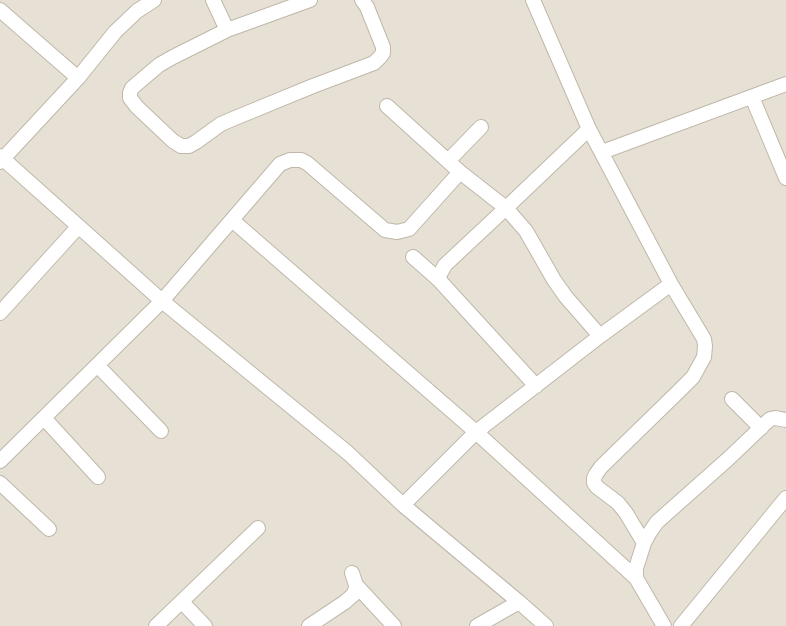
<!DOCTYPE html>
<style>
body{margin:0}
canvas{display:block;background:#f3efe7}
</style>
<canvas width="786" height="626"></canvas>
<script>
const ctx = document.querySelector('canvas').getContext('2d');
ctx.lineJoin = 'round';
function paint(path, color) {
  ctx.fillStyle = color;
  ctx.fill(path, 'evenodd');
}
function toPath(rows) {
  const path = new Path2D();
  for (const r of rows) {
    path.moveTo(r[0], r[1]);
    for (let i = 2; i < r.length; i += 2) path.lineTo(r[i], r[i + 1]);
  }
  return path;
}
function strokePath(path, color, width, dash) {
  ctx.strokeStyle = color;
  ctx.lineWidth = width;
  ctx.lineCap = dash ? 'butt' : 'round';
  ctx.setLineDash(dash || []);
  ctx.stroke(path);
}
const residential = toPath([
 [0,0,786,0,786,626,0,626]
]);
const street = toPath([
 [213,0,227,30],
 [310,0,227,30,173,57,159,65,132,88,130,93,130,98,137,107,173,141,181,146,189,146,196,142,221,124,235,118,313,86,374,63,380,57,383,53,383,47,367,7,362,0],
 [0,10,78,78],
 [752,97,786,178],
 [387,106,460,172,506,208,589,129],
 [602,152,786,84],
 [0,156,162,301,348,453,403,505,519,602,546,626],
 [448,161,481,127],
 [0,162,78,78,115,32,137,11,154,0],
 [232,220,476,432,636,578,664,626],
 [413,257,439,280],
 [0,313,78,227],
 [97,365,161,431],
 [536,386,439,280,440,274,445,265,506,208,526,231,554,280,566,297,600,336],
 [732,399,761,428],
 [44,418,98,477],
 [0,461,162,301,280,164,290,160,301,160,307,163,385,230,397,232,409,229,460,172],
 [0,483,49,529],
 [403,505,476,432,600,336,671,284,589,129,533,0],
 [644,543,626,513,618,503,597,487,594,483,594,478,596,474,601,467,679,391,693,377,704,357,705,346,704,339,671,284],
 [636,578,636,568,644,543,650,532,657,522,728,459,770,419,775,418,786,420],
 [356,585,394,626],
 [182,602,205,626],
 [156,626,258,528],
 [309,626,345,602,353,595,356,589,356,585,352,573],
 [477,626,519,602],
 [681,626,786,498]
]);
paint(residential, '#e7e1d5');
strokePath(street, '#bfb7a9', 16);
strokePath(street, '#fff', 14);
</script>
